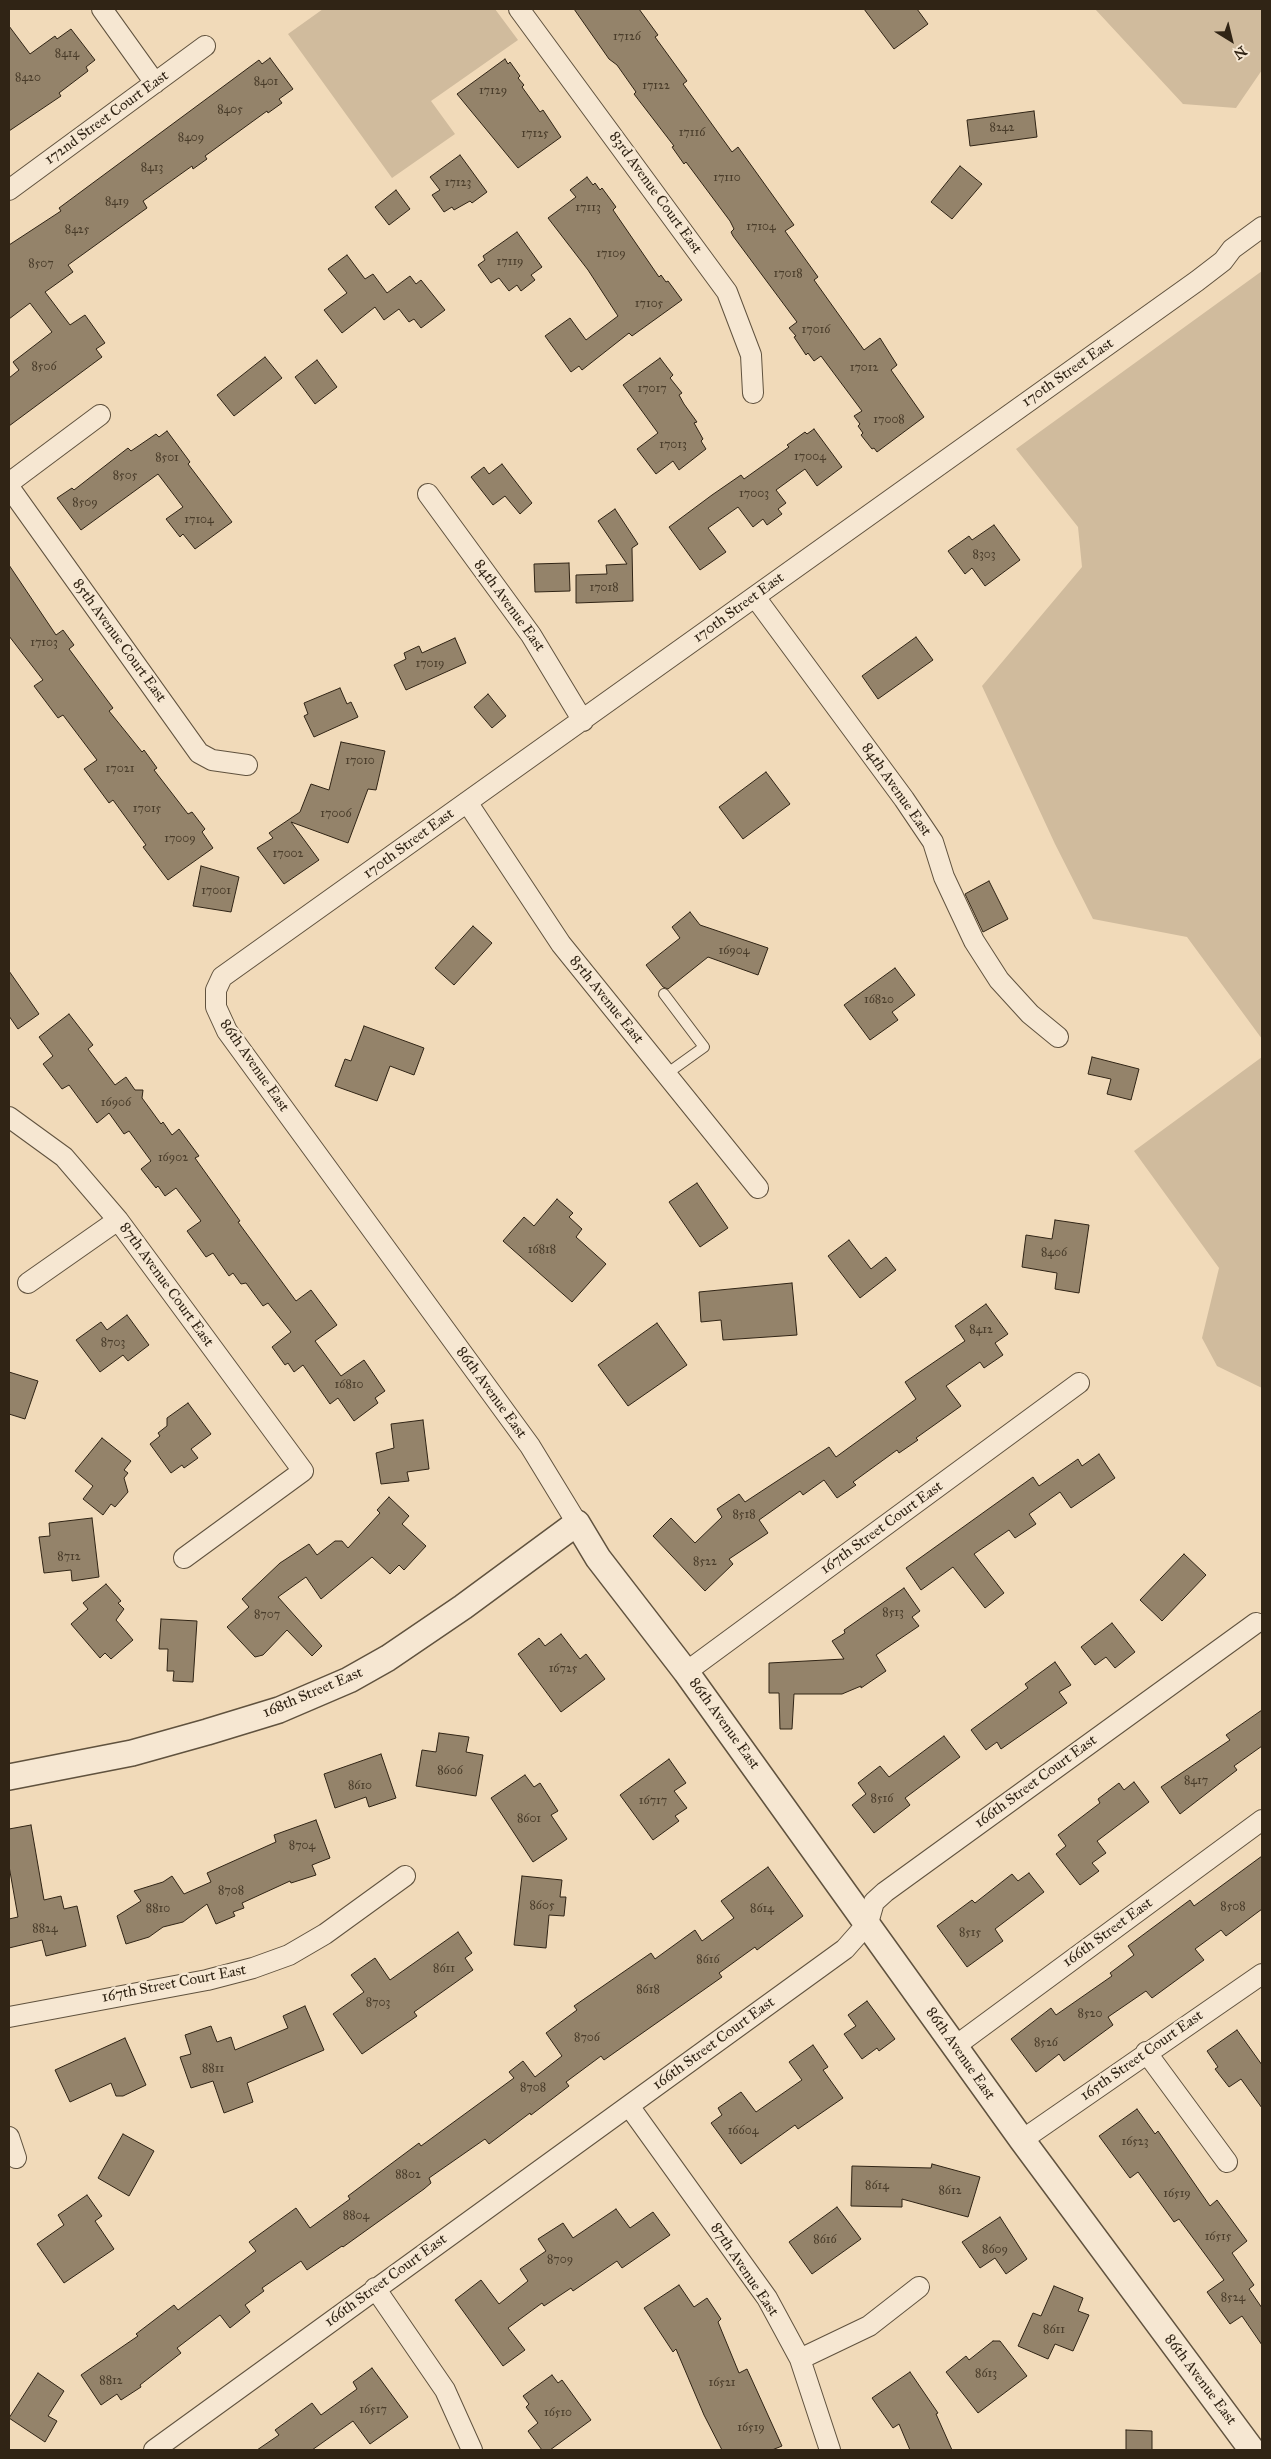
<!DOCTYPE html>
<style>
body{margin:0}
#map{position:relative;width:1271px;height:2459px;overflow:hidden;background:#f1dab9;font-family:"IM FELL Great Primer",serif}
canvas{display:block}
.frame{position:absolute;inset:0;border:10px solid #302415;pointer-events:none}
.north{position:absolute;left:1206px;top:15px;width:50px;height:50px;-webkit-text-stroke:4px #f6e7d2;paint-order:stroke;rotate:144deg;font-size:14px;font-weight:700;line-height:20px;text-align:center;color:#302415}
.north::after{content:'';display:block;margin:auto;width:18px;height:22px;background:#302415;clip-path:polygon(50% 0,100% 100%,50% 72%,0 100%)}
</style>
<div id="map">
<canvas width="1271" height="2459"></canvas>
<div class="frame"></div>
<div class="north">N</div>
</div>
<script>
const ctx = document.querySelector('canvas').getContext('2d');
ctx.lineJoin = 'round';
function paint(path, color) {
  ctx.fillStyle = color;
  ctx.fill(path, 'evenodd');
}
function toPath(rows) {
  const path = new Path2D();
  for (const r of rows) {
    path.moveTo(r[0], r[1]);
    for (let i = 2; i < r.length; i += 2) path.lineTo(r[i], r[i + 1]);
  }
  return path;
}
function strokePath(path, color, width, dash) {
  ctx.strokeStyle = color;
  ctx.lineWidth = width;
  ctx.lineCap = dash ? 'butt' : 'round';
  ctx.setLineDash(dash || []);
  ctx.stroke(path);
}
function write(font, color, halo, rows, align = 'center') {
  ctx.font = font + ' "IM FELL Great Primer",serif';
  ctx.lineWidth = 5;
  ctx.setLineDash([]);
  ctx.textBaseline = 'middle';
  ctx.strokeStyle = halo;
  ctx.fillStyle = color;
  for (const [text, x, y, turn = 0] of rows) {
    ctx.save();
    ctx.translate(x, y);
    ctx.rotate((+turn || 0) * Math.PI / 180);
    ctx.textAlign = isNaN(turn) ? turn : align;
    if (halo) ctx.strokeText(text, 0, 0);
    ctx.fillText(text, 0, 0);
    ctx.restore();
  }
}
const green = toPath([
 [323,9,495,9,518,40,431,101,455,134,392,178,288,34],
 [1095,9,1262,9,1262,70,1236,108,1183,104],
 [1262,271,1262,1039,1187,937,1093,919,1055,844,982,686,1082,567,1078,527,1016,449],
 [1262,1057,1262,1388,1217,1366,1202,1338,1219,1268,1134,1151]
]);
const building = toPath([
 [574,9,639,9,658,35,655,37,687,81,683,84,732,152,738,147,794,225,785,231,818,277,814,280,864,350,880,338,897,365,891,370,924,417,877,452,874,448,872,449,861,435,863,433,858,426,860,424,854,416,862,411,821,356,814,361,808,353,806,355,794,337,796,336,789,328,797,322,733,236,731,232,734,229,730,221,686,162,684,164,672,147,674,146,634,94,636,92,617,65,609,59,574,9],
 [864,9,917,9,928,24,894,49,864,9],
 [9,26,30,54,55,36,57,39,71,29,95,60,86,67,88,71,59,93,61,96,9,131,9,26],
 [270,58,293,89,279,99,282,103,268,113,267,111,205,156,207,159,193,169,192,166,143,201,147,208,68,265,73,272,45,292,70,325,85,315,105,343,96,349,102,357,9,426,9,378,19,370,13,362,52,332,30,303,9,319,9,245,61,211,59,208,259,60,262,64,270,58],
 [505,59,508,64,510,62,520,76,518,78,524,85,522,87,540,112,543,110,561,137,518,168,457,94,505,59],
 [1034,111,1037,137,970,146,967,120,1034,111],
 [460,155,487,192,472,203,470,201,454,210,452,207,444,212,432,195,440,190,430,177,460,155],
 [960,166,982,184,952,219,931,202,960,166],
 [587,177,593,185,595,183,600,190,602,188,616,207,613,210,659,277,661,275,666,282,668,281,682,300,632,336,629,333,582,370,579,366,571,372,545,336,570,318,586,340,618,316,588,270,548,218,576,197,570,190,587,177],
 [396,190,410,209,389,225,375,207,396,190],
 [517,232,542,267,531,275,535,280,521,291,517,285,509,291,499,278,491,283,478,265,485,260,483,256,517,232],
 [347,255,365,279,373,274,387,293,410,276,416,284,421,280,445,310,421,328,414,319,409,322,399,309,384,320,375,307,342,333,324,310,347,293,328,269,347,255],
 [265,357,282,378,234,416,217,395,265,357],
 [660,358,673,375,670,378,682,393,679,395,684,404,697,422,694,423,703,439,701,441,706,449,679,470,673,461,656,474,637,449,658,433,623,385,660,358],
 [317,360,337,387,315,404,295,377,317,360],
 [814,429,842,467,817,486,805,469,776,490,786,503,778,509,782,514,767,525,763,519,753,527,738,507,708,528,726,552,700,570,669,527,712,495,741,475,744,479,789,447,787,445,805,432,807,434,814,429],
 [167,431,190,462,188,464,232,522,195,549,183,534,180,537,166,519,183,507,158,474,81,530,57,498,72,488,74,490,128,448,131,451,156,434,159,437,167,431],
 [502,464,532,503,520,514,505,496,493,505,471,477,484,467,489,474,502,464],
 [615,509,638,544,632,548,633,601,576,603,576,575,607,574,606,565,627,564,598,521,615,509],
 [994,525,1020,560,985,586,972,568,965,574,948,551,969,536,972,540,994,525],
 [569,563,570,591,535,592,534,564,569,563],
 [9,565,56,635,63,630,74,645,69,649,113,708,109,711,142,752,144,750,157,768,154,770,188,814,192,812,205,829,202,832,213,848,168,880,143,847,146,845,113,800,109,803,84,769,97,760,63,715,58,718,34,686,43,680,9,636,9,565],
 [916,637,933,660,878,699,862,676,916,637],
 [455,638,466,663,406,690,394,665,406,659,404,653,419,646,422,653,455,638],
 [340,688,347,704,351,702,358,717,314,737,304,716,308,714,304,703,340,688],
 [488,694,506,716,492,728,474,707,488,694],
 [341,742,385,751,376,790,368,789,348,843,291,822,319,860,284,884,257,848,273,838,269,833,300,812,311,784,329,790,341,742],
 [766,772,790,804,743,839,719,807,766,772],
 [201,866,239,877,231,912,193,906,201,866],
 [989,881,1008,919,983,932,965,894,989,881],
 [690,912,700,925,768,948,758,975,708,957,668,989,663,987,646,965,680,938,672,927,690,912],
 [473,926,492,943,454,985,435,968,473,926],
 [895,968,915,995,892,1012,898,1020,870,1040,844,1005,895,968],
 [9,971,39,1014,18,1029,9,1016,9,971],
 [69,1014,93,1045,88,1049,115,1085,126,1077,135,1090,143,1090,142,1098,161,1124,163,1122,172,1135,179,1129,199,1156,195,1158,240,1221,238,1222,296,1301,311,1290,337,1325,315,1341,341,1376,364,1360,385,1391,375,1398,378,1403,354,1421,338,1398,330,1404,303,1365,294,1372,288,1363,285,1365,272,1347,291,1332,268,1303,263,1306,246,1283,241,1284,233,1273,229,1276,213,1253,206,1257,187,1231,201,1221,176,1188,165,1196,158,1186,156,1188,141,1169,151,1161,129,1131,124,1134,109,1113,97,1123,69,1085,62,1089,43,1064,53,1056,39,1037,69,1014],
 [364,1026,424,1048,414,1075,390,1066,377,1101,335,1086,345,1059,351,1061,364,1026],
 [1092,1057,1139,1069,1131,1100,1107,1094,1111,1079,1088,1074,1092,1057],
 [697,1183,728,1228,700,1247,669,1202,697,1183],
 [557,1199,573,1213,569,1217,582,1229,576,1237,606,1264,572,1302,503,1241,524,1217,534,1226,557,1199],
 [1055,1220,1089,1225,1079,1293,1055,1289,1057,1273,1022,1267,1026,1235,1052,1239,1055,1220],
 [849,1240,871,1269,886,1257,896,1270,860,1298,828,1256,849,1240],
 [792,1283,797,1335,723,1340,721,1320,701,1322,699,1292,792,1283],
 [986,1304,1008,1334,995,1343,1003,1355,984,1368,980,1362,946,1386,961,1406,916,1438,918,1440,899,1453,897,1450,853,1482,856,1485,837,1498,824,1480,803,1495,800,1491,759,1520,768,1533,729,1559,733,1564,705,1591,653,1536,671,1518,695,1543,722,1517,717,1509,739,1494,745,1502,829,1447,836,1457,916,1399,905,1382,965,1341,955,1326,986,1304],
 [127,1315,149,1345,128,1361,123,1355,100,1372,76,1340,101,1322,107,1330,127,1315],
 [657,1323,687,1365,628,1406,598,1365,657,1323],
 [9,1372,38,1381,25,1419,9,1414,9,1372],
 [188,1403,211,1434,191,1449,198,1458,184,1468,182,1465,171,1473,150,1444,160,1436,158,1433,167,1426,167,1418,188,1403],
 [423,1420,429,1469,407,1472,409,1481,381,1484,376,1453,394,1448,391,1424,423,1420],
 [102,1438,131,1461,124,1470,128,1473,124,1478,128,1492,115,1507,111,1504,103,1515,83,1499,93,1486,75,1471,102,1438],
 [1099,1454,1115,1478,1071,1508,1060,1492,1029,1514,1036,1524,1015,1538,1009,1530,974,1554,1004,1593,985,1608,953,1567,921,1590,906,1568,1033,1477,1039,1486,1078,1459,1082,1466,1099,1454],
 [389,1497,409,1516,402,1524,426,1546,404,1570,399,1565,390,1574,372,1557,321,1599,306,1577,278,1597,322,1646,312,1656,287,1630,263,1655,255,1657,227,1627,249,1607,242,1599,280,1563,309,1544,317,1555,335,1541,342,1541,348,1548,380,1513,377,1510,389,1497],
 [92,1518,99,1577,72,1581,71,1570,44,1573,39,1537,50,1536,49,1523,92,1518],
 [1184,1554,1206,1575,1162,1621,1140,1600,1184,1554],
 [106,1584,121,1601,118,1603,124,1609,116,1620,133,1640,111,1659,105,1653,100,1658,71,1624,88,1609,83,1603,106,1584],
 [904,1588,920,1611,912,1617,919,1626,876,1655,886,1671,861,1688,861,1686,842,1694,794,1694,792,1729,780,1729,779,1693,769,1693,769,1663,844,1659,832,1641,845,1633,844,1630,904,1588],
 [161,1619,197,1621,193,1682,173,1681,174,1671,167,1671,168,1649,159,1649,161,1619],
 [1112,1623,1135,1652,1115,1668,1106,1657,1095,1665,1081,1647,1112,1623],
 [561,1634,580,1659,586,1654,605,1679,561,1712,518,1654,539,1638,545,1646,561,1634],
 [1055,1662,1071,1685,1059,1692,1067,1703,1001,1749,997,1742,986,1750,971,1730,1028,1688,1025,1684,1055,1662],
 [1262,1710,1262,1746,1234,1766,1237,1770,1180,1814,1161,1787,1230,1740,1226,1735,1262,1710],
 [439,1733,469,1737,466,1752,483,1755,476,1796,416,1786,422,1750,436,1752,439,1733],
 [944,1736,960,1757,905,1798,910,1805,874,1833,852,1805,866,1794,858,1783,880,1766,889,1777,944,1736],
 [381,1754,396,1798,369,1807,366,1797,335,1808,324,1774,381,1754],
 [669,1759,686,1783,674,1791,687,1808,675,1816,679,1821,653,1840,620,1795,669,1759],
 [525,1775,534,1787,540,1783,558,1811,551,1815,567,1839,533,1862,491,1798,525,1775],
 [1134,1782,1149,1802,1097,1841,1106,1853,1092,1863,1099,1871,1080,1885,1056,1854,1066,1846,1058,1835,1100,1803,1098,1799,1119,1783,1124,1790,1134,1782],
 [316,1820,330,1858,312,1865,316,1875,291,1883,290,1881,242,1903,244,1908,233,1912,235,1916,216,1924,207,1904,183,1922,163,1927,149,1937,126,1944,117,1916,141,1901,134,1891,163,1882,172,1876,184,1894,211,1882,207,1873,276,1842,274,1835,316,1820],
 [31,1825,44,1900,61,1896,64,1909,77,1906,86,1946,46,1956,42,1940,9,1948,9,1919,18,1917,9,1866,9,1829,31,1825],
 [1262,1856,1262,1909,1226,1936,1221,1930,1195,1949,1204,1960,1152,1998,1146,1991,1108,2017,1113,2025,1064,2061,1059,2054,1036,2072,1011,2039,1051,2008,1056,2015,1112,1976,1110,1973,1134,1955,1128,1946,1190,1900,1194,1906,1262,1856],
 [768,1867,803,1916,757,1950,755,1947,719,1973,722,1977,604,2060,601,2056,566,2082,569,2086,531,2115,530,2113,489,2144,485,2139,429,2178,431,2183,424,2189,343,2247,342,2246,307,2270,301,2261,262,2288,264,2291,245,2305,250,2312,230,2328,220,2315,177,2348,181,2353,140,2385,141,2387,121,2400,117,2394,101,2405,81,2375,138,2336,136,2334,174,2305,178,2310,256,2251,249,2242,296,2208,310,2228,350,2199,348,2196,419,2143,421,2146,514,2078,509,2072,523,2061,535,2077,562,2056,546,2033,577,2010,574,2006,651,1953,655,1959,695,1930,702,1941,734,1918,721,1901,768,1867],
 [1029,1873,1044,1892,995,1929,1003,1941,967,1967,937,1926,972,1900,975,1903,1012,1874,1018,1881,1029,1873],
 [522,1876,562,1880,560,1897,566,1897,564,1916,549,1915,546,1948,514,1945,522,1876],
 [458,1932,472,1953,465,1958,473,1970,414,2012,417,2016,362,2054,333,2014,364,1992,351,1975,375,1958,390,1980,458,1932],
 [867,2001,895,2039,879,2051,877,2048,862,2059,844,2034,856,2026,848,2015,867,2001],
 [305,2006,324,2050,247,2083,253,2102,224,2113,213,2081,191,2088,180,2057,191,2054,185,2035,211,2026,217,2042,231,2037,235,2050,288,2028,283,2016,305,2006],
 [1237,2030,1262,2065,1262,2108,1241,2079,1229,2087,1215,2069,1218,2067,1207,2051,1237,2030],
 [125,2038,146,2085,123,2096,116,2096,111,2083,70,2102,55,2070,125,2038],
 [813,2045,828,2067,823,2070,843,2098,798,2129,795,2125,741,2164,711,2123,722,2115,718,2108,741,2092,756,2112,802,2080,789,2062,813,2045],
 [1137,2109,1155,2134,1158,2131,1210,2206,1217,2200,1247,2241,1232,2253,1254,2285,1249,2289,1262,2308,1262,2345,1242,2316,1230,2324,1207,2292,1224,2280,1179,2219,1174,2222,1138,2172,1130,2178,1099,2136,1137,2109],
 [123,2134,154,2151,129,2196,98,2178,123,2134],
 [932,2164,980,2177,968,2217,902,2199,902,2207,851,2206,852,2166,931,2168,932,2164],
 [87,2195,102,2216,95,2221,114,2249,64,2283,37,2244,64,2225,58,2215,87,2195],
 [837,2207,861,2239,812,2274,789,2242,837,2207],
 [616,2209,630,2228,653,2212,670,2235,622,2268,617,2261,573,2291,571,2288,544,2306,542,2303,508,2328,525,2350,503,2366,455,2300,481,2280,499,2304,528,2281,520,2269,546,2251,538,2239,563,2223,573,2238,616,2209],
 [1000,2217,1027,2259,1006,2274,995,2258,980,2268,962,2242,1000,2217],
 [679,2285,694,2307,707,2298,721,2319,718,2322,739,2373,747,2369,782,2446,772,2450,722,2450,704,2415,676,2349,673,2352,644,2308,679,2285],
 [1054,2286,1083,2298,1078,2311,1089,2315,1073,2351,1055,2344,1048,2359,1018,2346,1033,2313,1041,2316,1054,2286],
 [993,2341,1000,2341,1027,2376,978,2413,946,2372,966,2356,969,2360,993,2341],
 [372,2368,408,2417,370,2444,353,2421,312,2450,257,2450,279,2435,275,2430,312,2403,321,2415,357,2389,353,2382,372,2368],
 [910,2372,938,2413,936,2414,952,2450,910,2450,899,2424,893,2428,872,2398,910,2372],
 [38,2373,64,2391,48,2416,57,2421,45,2442,9,2418,38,2373],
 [552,2375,558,2383,562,2380,591,2420,550,2450,542,2450,528,2431,538,2423,526,2407,529,2404,523,2396,552,2375],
 [1126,2430,1152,2431,1152,2450,1126,2450,1126,2430]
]);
const service = toPath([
 [664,994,704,1047,665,1075]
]);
const minor = toPath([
 [102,9,155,83],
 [519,9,727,292,751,355,753,393],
 [9,190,205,46],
 [9,483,100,415],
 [9,487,199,753,212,760,247,765],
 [428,494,531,635,583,721],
 [755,597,904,799,933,842,944,877,974,941,999,980,1030,1014,1058,1037],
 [467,802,561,944,758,1188],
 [9,1117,64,1157,118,1220,303,1471,184,1558],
 [28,1283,118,1220],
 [577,1523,530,1446,227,1031,216,1007,216,990,222,977,1197,281,1223,261,1232,249,1262,227],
 [686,1672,1079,1383],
 [9,2017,207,1980,253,1968,289,1955,325,1934,405,1876],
 [954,2047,1262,1820],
 [1146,2052,1227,2162],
 [629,2106,767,2298,800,2359,830,2450],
 [9,2137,16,2158],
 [1022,2140,1262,1974],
 [375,2288,445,2390,472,2450],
 [800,2359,869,2326,919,2287],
 [154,2450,845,1949,868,1923,874,1902,885,1892,1256,1623]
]);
const tertiary = toPath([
 [9,1777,132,1753,207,1732,279,1710,349,1680,388,1658,463,1607,577,1523,598,1558,686,1672,1022,2140,1252,2450]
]);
const numberNames = [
 ["17126",627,37],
 ["8414",67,54],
 ["8420",28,78],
 ["8401",266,82],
 ["17122",656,86],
 ["17129",493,91],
 ["8405",230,110],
 ["8242",1002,128],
 ["17116",692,133],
 ["17125",535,134],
 ["8409",191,138],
 ["8413",152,168],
 ["17110",727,178],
 ["17123",458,183],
 ["8419",117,202],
 ["17113",588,208],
 ["17104",761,227],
 ["8425",77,230],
 ["17109",611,254],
 ["17119",510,262],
 ["8507",41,264],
 ["17018",788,274],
 ["17105",649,304],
 ["17016",816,330],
 ["8506",44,367],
 ["17012",864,368],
 ["17017",652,389],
 ["17008",889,420],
 ["17013",673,445],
 ["17004",810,457],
 ["8501",167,458],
 ["8505",125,476],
 ["17003",754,494],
 ["8509",85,503],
 ["17104",199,520],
 ["8303",984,555],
 ["17018",604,588],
 ["17103",44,643],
 ["17019",430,664],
 ["17010",360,761],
 ["17021",120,769],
 ["17015",147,809],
 ["17006",336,814],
 ["17009",180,839],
 ["17002",288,854],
 ["17001",216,891],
 ["16904",734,951],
 ["16820",879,1000],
 ["16906",116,1103],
 ["16902",173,1158],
 ["16818",542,1250],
 ["8406",1054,1253],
 ["8412",981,1330],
 ["8703",113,1343],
 ["16810",349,1385],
 ["8518",744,1515],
 ["8712",69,1557],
 ["8522",705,1562],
 ["8513",893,1613],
 ["8707",267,1615],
 ["16725",563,1669],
 ["8606",450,1771],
 ["8417",1196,1781],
 ["8610",360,1786],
 ["8516",882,1799],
 ["16717",653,1801],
 ["8601",529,1819],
 ["8704",302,1846],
 ["8708",231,1891],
 ["8605",542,1906],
 ["8508",1233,1907],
 ["8810",158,1909],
 ["8614",762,1909],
 ["8824",45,1929],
 ["8515",970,1933],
 ["8616",708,1960],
 ["8611",444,1969],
 ["8618",648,1990],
 ["8703",378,2003],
 ["8520",1090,2014],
 ["8706",587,2038],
 ["8526",1046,2043],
 ["8811",213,2069],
 ["8708",533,2088],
 ["16604",743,2131],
 ["16523",1135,2142],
 ["8802",408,2175],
 ["8614",877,2186],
 ["8612",950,2191],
 ["16519",1177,2194],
 ["8804",356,2216],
 ["16515",1218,2237],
 ["8616",825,2240],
 ["8609",995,2250],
 ["8709",560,2260],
 ["8524",1233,2298],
 ["8611",1054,2330],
 ["8613",986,2374],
 ["8812",111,2381],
 ["16521",722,2383],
 ["16517",373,2410],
 ["16510",558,2413],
 ["16519",751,2428]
];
const streetNames = [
 ["172nd Street Court East",107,118,-36],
 ["83rd Avenue Court East",655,193,54],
 ["170th Street East",1068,373,-35],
 ["84th Avenue East",509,606,54],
 ["170th Street East",739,608,-36],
 ["85th Avenue Court East",119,641,54],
 ["84th Avenue East",896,790,55],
 ["170th Street East",409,844,-36],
 ["85th Avenue East",606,1000,51],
 ["86th Avenue East",254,1066,55],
 ["87th Avenue Court East",166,1285,54],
 ["86th Avenue East",491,1393,54],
 ["167th Street Court East",882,1528,-36],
 ["168th Street East",313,1693,-23],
 ["86th Avenue East",724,1724,54],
 ["166th Street Court East",1036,1782,-36],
 ["166th Street East",1108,1933,-36],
 ["167th Street Court East",174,1984,-11],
 ["166th Street Court East",714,2044,-36],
 ["86th Avenue East",960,2054,55],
 ["165th Street Court East",1142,2056,-35],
 ["87th Avenue East",744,2270,56],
 ["166th Street Court East",386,2281,-36],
 ["86th Avenue East",1200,2380,53]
];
paint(green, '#d0bb9d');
paint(building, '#94836a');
strokePath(building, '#302415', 1);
strokePath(service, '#60523e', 12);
strokePath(minor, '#60523e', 22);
strokePath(tertiary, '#60523e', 28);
strokePath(service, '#f6e7d2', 10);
strokePath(minor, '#f6e7d2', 20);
strokePath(tertiary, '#f6e7d2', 25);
write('12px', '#493c2a', null, numberNames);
write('15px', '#302415', '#f6e7d2', streetNames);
</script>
